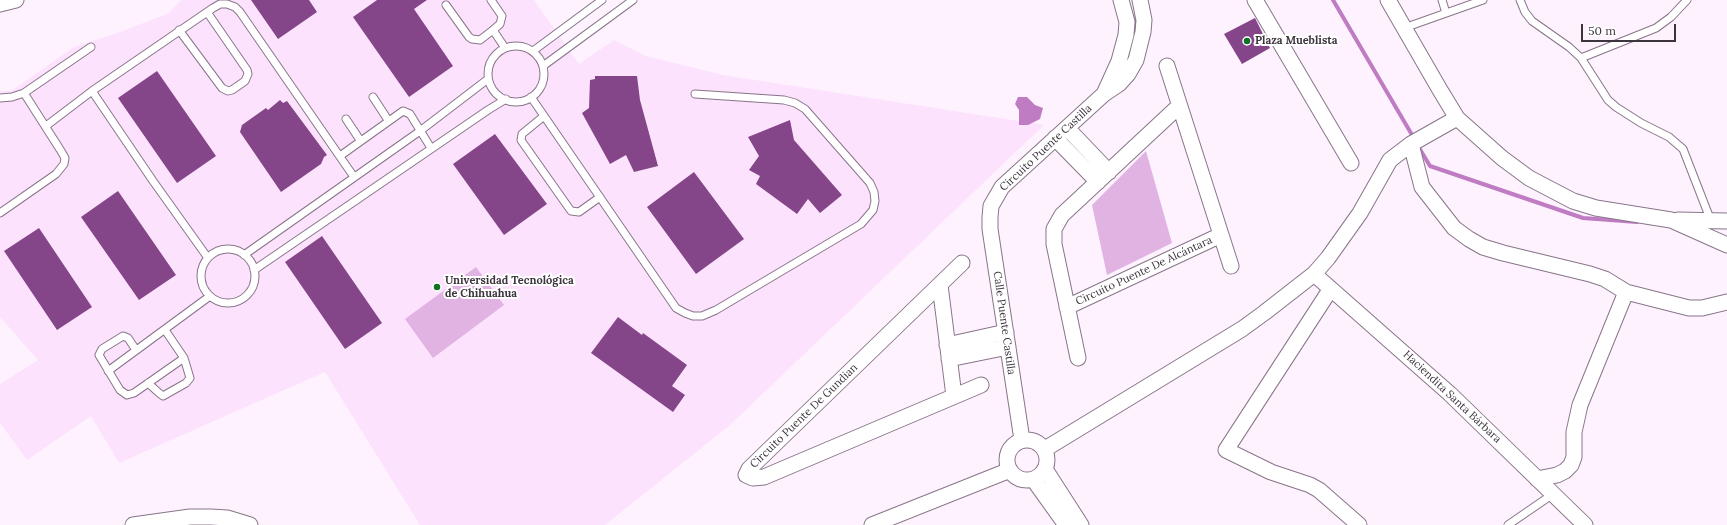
<!DOCTYPE html>
<meta charset="utf-8">
<style>
body{margin:0}
#map{position:relative;width:1727px;height:525px;overflow:hidden;background:#fef2ff;font-family:Lora,serif}
canvas{display:block}
.scale{position:absolute;left:1581px;top:24px;width:95px;height:18px;box-sizing:border-box;border:2px solid #3d353e;border-top:0;padding-left:5px;font-size:12px;line-height:14px;white-space:nowrap;color:#3d353e;-webkit-text-stroke:3px #fff;paint-order:stroke}
</style>
<div id="map">
<canvas width="1727" height="525"></canvas>
<div class="scale">50 m</div>
</div>
<script>
const ctx = document.querySelector('canvas').getContext('2d');
ctx.lineJoin = 'round';
function paint(path, color) {
  ctx.fillStyle = color;
  ctx.fill(path, 'evenodd');
}
function toPath(rows) {
  const path = new Path2D();
  for (const r of rows) {
    if (r.length === 3) {
      path.moveTo(r[0] + r[2], r[1]);
      path.arc(r[0], r[1], r[2], 0, 2 * Math.PI);
      continue;
    }
    path.moveTo(r[0], r[1]);
    for (let i = 2; i < r.length; i += 2) path.lineTo(r[i], r[i + 1]);
  }
  return path;
}
function strokePath(path, color, width, dash) {
  ctx.strokeStyle = color;
  ctx.lineWidth = width;
  ctx.lineCap = dash ? 'butt' : 'round';
  ctx.setLineDash(dash || []);
  ctx.stroke(path);
}
function write(font, color, halo, rows, align = 'center') {
  ctx.font = font + ' Lora,serif';
  ctx.lineWidth = 4;
  ctx.setLineDash([]);
  ctx.textBaseline = 'middle';
  ctx.strokeStyle = halo;
  ctx.fillStyle = color;
  for (const [text, x, y, turn = 0] of rows) {
    ctx.save();
    ctx.translate(x, y);
    ctx.rotate((+turn || 0) * Math.PI / 180);
    ctx.textAlign = isNaN(turn) ? turn : align;
    if (halo) ctx.strokeText(text, 0, 0);
    ctx.fillText(text, 0, 0);
    ctx.restore();
  }
}
const built = toPath([
 [181,0,534,0,579,64,614,40,646,56,723,75,1044,125,729,426,605,525,420,525,325,372,119,463,91,416,27,460,0,423,0,384,38,360,0,317,0,91,11,91,74,47,123,31,169,13]
]);
const green = toPath([
 [1146,151,1172,243,1107,275,1092,205],
 [476,267,504,305,433,358,405,319]
]);
const water = toPath([
 [1018,97,1027,97,1035,105,1043,108,1040,119,1028,125,1019,125,1019,110,1015,104]
]);
const stream = toPath([
 [1333,0,1415,140],
 [1418,146,1430,166,1583,218,1637,222]
]);
const building = toPath([
 [251,0,309,0,317,12,278,39],
 [377,0,427,0,414,9,453,66,409,97,353,17],
 [1255,18,1270,48,1242,64,1224,34],
 [157,71,216,156,177,183,118,98],
 [595,76,637,76,640,100,658,166,634,172,626,155,610,164,582,113,589,108,590,80,595,79],
 [280,100,283,103,287,101,327,155,324,157,321,164,281,192,240,132,242,125,266,108,268,110],
 [790,120,794,140,842,195,820,213,808,199,797,214,756,184,760,176,749,170,759,156,748,137],
 [495,134,547,204,504,235,453,164],
 [694,172,744,239,696,274,647,207],
 [118,191,176,275,139,300,81,217],
 [39,228,92,307,57,330,4,251],
 [322,236,382,323,345,349,285,262],
 [618,317,642,335,643,333,687,365,672,386,685,395,673,412,591,353]
]);
const lane = toPath([
 [491,0,502,16,500,24,493,30,505,48],
 [1442,0,1446,13],
 [1520,0,1525,12,1532,21,1569,47,1581,58,1608,100,1616,107,1641,123,1669,137,1683,149,1711,221],
 [446,5,469,37,472,39,480,40,493,30],
 [1404,28,1483,0],
 [179,30,222,88,228,91,232,90,245,81,248,74,247,70,207,12],
 [516,74,28],
 [533,51,602,0],
 [1581,58,1656,28,1671,17,1687,0],
 [543,66,633,0],
 [373,97,388,120],
 [531,97,676,308,685,313,693,316,702,316,716,310,861,224,873,210,875,201,874,192,870,183,805,109,795,103,784,100,695,94],
 [0,98,12,97,24,93,91,47],
 [544,116,522,134,521,140,523,143,571,211,579,212,600,197],
 [346,119,360,140],
 [46,126,92,91],
 [340,156,403,111,410,114,431,148],
 [0,213,56,174,64,164,65,158,61,151,24,93],
 [228,276,27],
 [244,255,420,131,488,79],
 [208,258,153,181,92,91,213,8,220,4,227,4,235,7,240,12,354,177],
 [254,270,488,110,506,99],
 [136,350,128,338,123,336,102,349,99,355,120,390,127,395,134,393,184,358],
 [108,371,210,296],
 [148,383,159,393,163,396,186,383,190,378,184,358,165,330],
 [1508,525,1553,494]
]);
const street = toPath([
 [1255,0,1351,163],
 [1388,0,1440,90,1457,118,1502,158,1529,178,1573,201,1596,208,1671,220,1727,245],
 [0,4,16,0],
 [1167,66,1231,266],
 [1104,94,1119,61,1126,35,1127,22,1121,0],
 [1067,128,1109,172],
 [1055,138,1098,182],
 [1411,144,1422,187,1454,228,1469,239,1483,247,1503,253,1590,274,1605,279,1626,292,1689,308,1702,308,1727,302],
 [1678,220,1727,221],
 [962,263,749,469,746,475,753,478,764,477,981,385],
 [1314,274,1450,394,1585,525],
 [940,285,954,396],
 [1330,290,1226,450,1271,472,1310,485,1319,490,1359,525],
 [1067,307,1221,235],
 [947,345,1006,332],
 [1078,358,1054,244,1054,229,1062,215,1179,106],
 [949,359,1008,347],
 [1027,460,20],
 [1022,440,990,229,990,217,991,206,1002,187,1104,94,1119,84,1128,74,1136,60,1143,32,1144,20,1140,0],
 [1045,449,1242,329,1264,313,1314,274,1328,258,1360,213,1390,160,1411,144,1457,118],
 [1045,469,1081,525],
 [1033,479,1066,525],
 [1537,479,1557,475,1565,471,1571,465,1574,457,1574,432,1580,405,1626,292],
 [133,525,190,517,211,517,227,518,250,525],
 [872,525,1010,470]
]);
const markers = [
 [1247,41,4,"#107323"],
 [437,287,4,"#107323"]
];
const poiNames = [
 ["Plaza Mueblista",1255,41],
 ["Universidad Tecnológica",445,281],
 ["de Chihuahua",445,294]
];
const streetNames = [
 ["Circuito Puente Castilla",1046,148,-43],
 ["Circuito Puente De Alcántara",1144,271,-25],
 ["Calle Puente Castilla",1004,323,82],
 ["Haciendita Santa Bárbara",1452,397,43],
 ["Circuito Puente De Gundian",804,416,-44]
];
paint(built, '#fde2fe');
paint(green, '#e1b3e3');
paint(water, '#bf7cc2');
strokePath(stream, '#bf7cc2', 4);
paint(building, '#854689');
strokePath(lane, '#887589', 9);
strokePath(street, '#887589', 17);
strokePath(lane, '#fff', 7);
strokePath(street, '#fff', 15);
for (const [x, y, r, color] of markers) {
  const dot = new Path2D();
  dot.arc(x, y, r, 0, 2 * Math.PI);
  ctx.fillStyle = color;
  ctx.fill(dot);
  strokePath(dot, '#fff', 1.5);
}
write('bold 11px', '#3d353e', '#fff', poiNames, 'left');
write('11px', '#3d353e', '#fff', streetNames);
</script>
